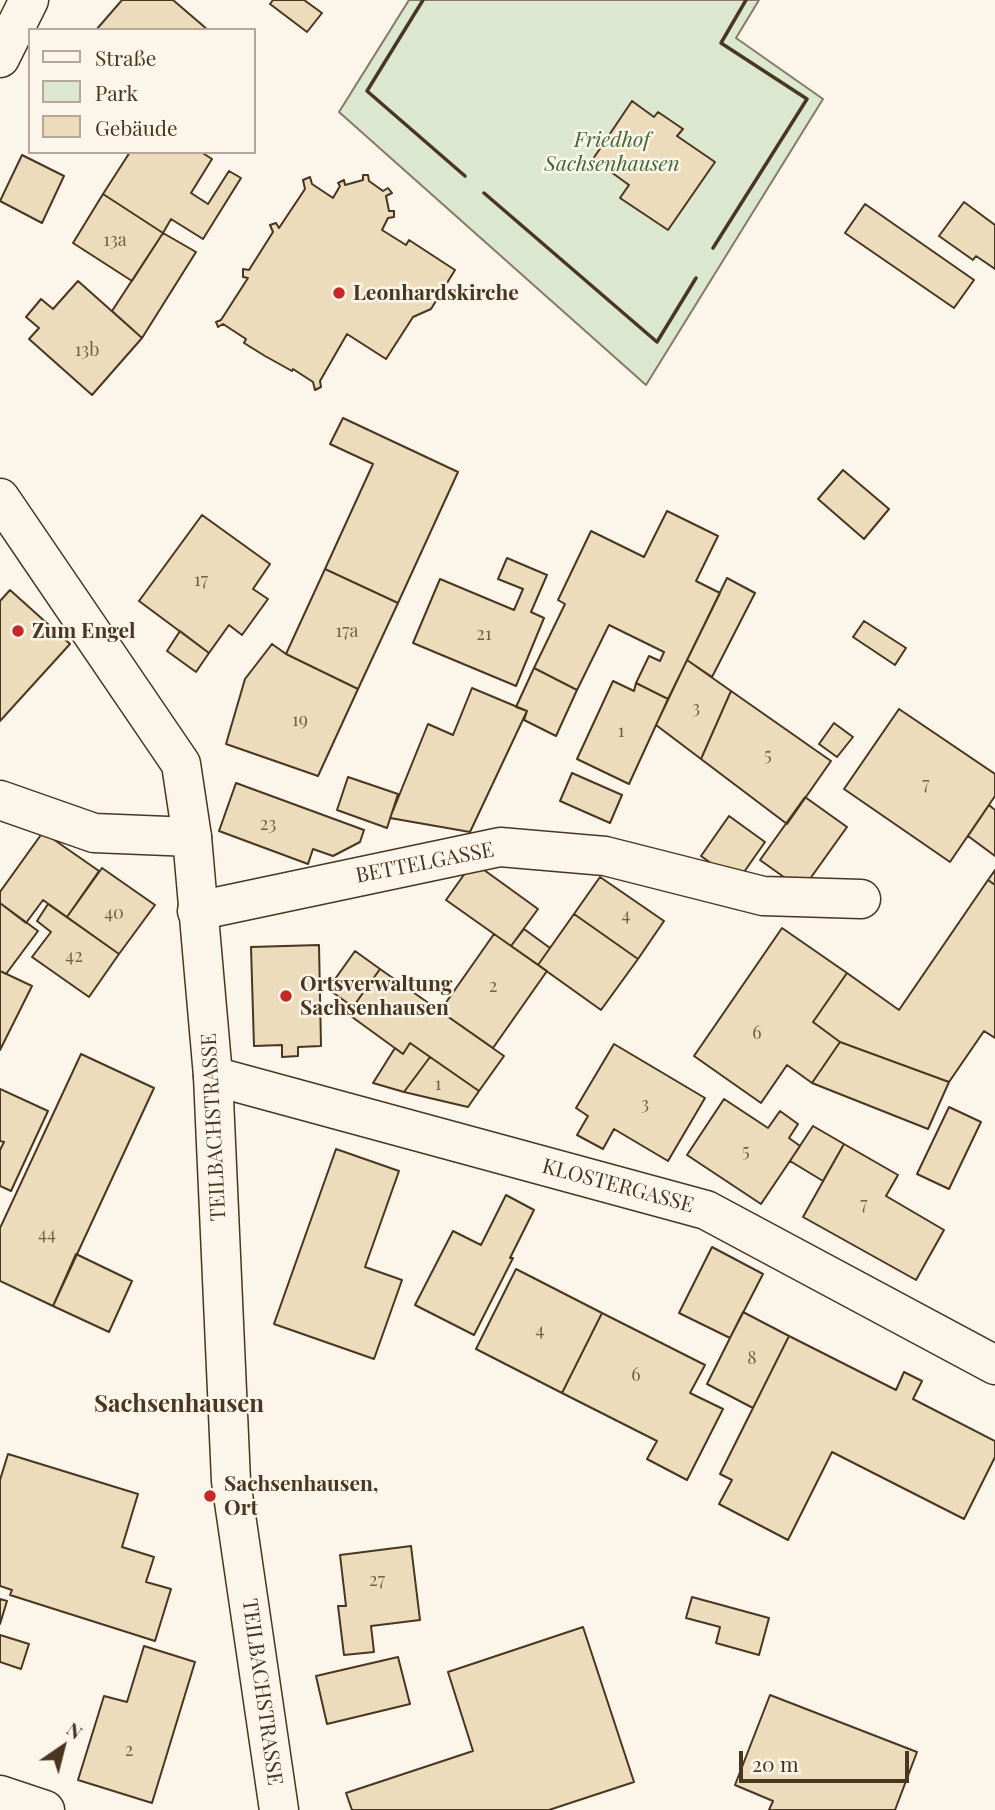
<!DOCTYPE html>
<meta charset="utf-8">
<style>
body{margin:0}
#map{position:relative;width:995px;height:1810px;overflow:hidden;background:#fbf6e9;font-family:"Playfair Display",serif}
canvas{display:block}
.legend{position:absolute;left:28px;top:28px;width:228px;height:126px;box-sizing:border-box;background:#fbf6e9;border:2px solid #b4a999;margin:0;padding:9px 12px;list-style:none;font-size:21px;color:#4a3520}
.legend li{display:flex;align-items:center;gap:14px;height:35px}
.legend b{width:35px;border:2px solid #b4a999}
.north{position:absolute;left:28px;top:1712px;width:70px;height:70px;-webkit-text-stroke:5px #fbf6e9;paint-order:stroke;rotate:35deg;font-size:19px;font-weight:700;line-height:28px;text-align:center;color:#4a3520}
.north::after{content:'';display:block;margin:auto;width:24px;height:32px;background:#4a3520;clip-path:polygon(50% 0,100% 100%,50% 72%,0 100%)}
.scale{position:absolute;left:739px;top:1751px;width:170px;height:32px;box-sizing:border-box;border:4px solid #4a3520;border-top:0;padding-left:9px;font-size:21px;line-height:24px;white-space:nowrap;color:#4a3520;-webkit-text-stroke:5px #fbf6e9;paint-order:stroke}
</style>
<div id="map">
<canvas width="995" height="1810"></canvas>
<ul class="legend">
<li><b style="height:9px;background:#fbf6e9"></b>Straße</li>
<li><b style="height:19px;background:#dce7d0"></b>Park</li>
<li><b style="height:19px;background:#ecdcbc"></b>Gebäude</li>
</ul>
<div class="north">N</div>
<div class="scale">20 m</div>
</div>
<script>
const ctx = document.querySelector('canvas').getContext('2d');
ctx.lineJoin = 'round';
function paint(path, color) {
  ctx.fillStyle = color;
  ctx.fill(path, 'evenodd');
}
function toPath(rows) {
  const path = new Path2D();
  for (const r of rows) {
    path.moveTo(r[0], r[1]);
    for (let i = 2; i < r.length; i += 2) path.lineTo(r[i], r[i + 1]);
  }
  return path;
}
function strokePath(path, color, width, dash) {
  ctx.strokeStyle = color;
  ctx.lineWidth = width;
  ctx.lineCap = dash ? 'butt' : 'round';
  ctx.setLineDash(dash || []);
  ctx.stroke(path);
}
function write(font, color, halo, rows, align = 'center') {
  ctx.font = font + ' "Playfair Display",serif';
  ctx.lineWidth = 5;
  ctx.setLineDash([]);
  ctx.textBaseline = 'middle';
  ctx.strokeStyle = halo;
  ctx.fillStyle = color;
  for (const [text, x, y, turn = 0] of rows) {
    ctx.save();
    ctx.translate(x, y);
    ctx.rotate((+turn || 0) * Math.PI / 180);
    ctx.textAlign = isNaN(turn) ? turn : align;
    if (halo) ctx.strokeText(text, 0, 0);
    ctx.fillText(text, 0, 0);
    ctx.restore();
  }
}
const green = toPath([
 [409,0,759,0,736,38,823,99,646,385,339,112,409,0]
]);
const building = toPath([
 [122,0,173,0,208,30,96,30,122,0],
 [273,0,304,0,322,13,307,32,270,4,273,0],
 [632,101,654,117,658,112,683,129,677,136,715,162,668,230,620,198,629,185,593,159,632,101],
 [130,152,201,152,212,159,191,193,208,204,229,171,241,178,203,239,171,219,163,233,103,194,130,152],
 [22,155,64,176,42,223,0,201,22,155],
 [363,175,368,175,369,181,383,191,388,188,392,193,386,196,389,211,394,211,394,217,388,218,382,230,406,245,409,240,455,270,431,309,413,317,386,359,347,334,320,381,321,387,315,390,313,382,293,369,292,371,265,356,244,343,246,339,223,324,218,327,216,322,221,320,248,278,243,277,243,269,249,270,273,232,270,225,276,223,279,228,305,189,303,180,310,177,312,184,333,198,340,186,338,183,344,180,345,185,363,180,363,175],
 [103,194,163,233,132,281,73,243,103,194],
 [964,202,995,225,995,269,976,256,973,260,939,236,964,202],
 [865,204,974,280,954,308,845,233,865,204],
 [163,233,196,252,142,338,112,311,163,233],
 [78,281,142,338,92,395,29,339,39,328,26,317,41,299,53,309,78,281],
 [343,418,458,472,398,603,325,569,373,464,330,444,343,418],
 [843,470,889,509,864,539,818,499,843,470],
 [667,511,718,536,696,581,720,593,668,699,636,683,649,656,660,661,664,652,609,625,577,690,534,668,565,604,558,600,591,531,644,557,667,511],
 [202,515,270,564,253,589,268,599,242,635,229,625,209,653,139,601,202,515],
 [507,558,547,575,531,612,544,618,516,686,413,643,440,579,514,610,523,589,498,579,507,558],
 [325,569,398,603,358,689,286,654,325,569],
 [727,578,755,593,712,677,687,660,727,578],
 [10,590,70,644,0,721,0,601,10,590],
 [864,621,906,648,895,665,853,637,864,621],
 [180,631,209,653,196,672,167,651,180,631],
 [272,644,286,654,358,689,318,776,226,744,245,679,272,644],
 [687,660,731,691,701,759,656,725,687,660],
 [534,668,577,690,556,736,524,720,527,711,516,707,534,668],
 [613,681,634,691,636,683,668,699,629,784,577,759,613,681],
 [472,688,527,711,470,832,390,818,428,724,453,735,472,688],
 [731,691,831,761,787,824,701,759,731,691],
 [899,709,995,774,995,796,950,862,844,789,899,709],
 [834,723,853,737,837,757,819,744,834,723],
 [572,773,622,795,610,823,560,801,572,773],
 [348,777,398,794,387,828,337,810,348,777],
 [236,783,364,830,360,842,333,856,313,849,308,864,219,831,236,783],
 [805,797,847,827,802,890,760,860,805,797],
 [989,805,995,810,995,856,968,836,989,805],
 [729,816,765,842,737,882,701,856,729,816],
 [43,832,99,871,67,917,43,900,26,923,0,903,0,892,43,832],
 [473,862,538,909,511,946,446,900,473,862],
 [102,868,155,905,119,954,67,917,102,868],
 [995,870,995,885,988,880,995,870],
 [600,877,664,921,638,959,574,914,600,877],
 [988,880,995,885,995,1038,984,1031,949,1082,840,1042,813,1022,847,973,899,1010,988,880],
 [0,903,38,931,6,974,0,971,0,903],
 [48,904,119,954,89,997,32,957,51,932,37,921,48,904],
 [574,914,638,959,601,1010,538,965,574,914],
 [782,928,847,973,813,1022,840,1042,812,1083,787,1065,761,1103,694,1056,782,928],
 [524,929,550,948,538,965,511,946,524,929],
 [494,934,547,971,493,1048,440,1011,494,934],
 [319,945,321,1046,298,1047,298,1056,282,1057,282,1045,254,1046,251,947,319,945],
 [355,951,380,969,353,1007,328,989,355,951],
 [380,969,504,1056,479,1091,410,1043,403,1054,348,1014,380,969],
 [0,971,32,986,0,1050,0,971],
 [840,1042,949,1082,928,1129,812,1083,840,1042],
 [410,1043,430,1057,404,1092,373,1083,395,1048,403,1054,410,1043],
 [614,1044,705,1098,668,1161,614,1129,603,1149,577,1135,588,1116,576,1108,614,1044],
 [81,1054,154,1088,53,1306,0,1281,0,1228,81,1054],
 [430,1057,479,1091,468,1107,404,1092,430,1057],
 [0,1089,48,1111,11,1191,0,1186,0,1150,4,1142,0,1141,0,1089],
 [724,1099,768,1128,780,1111,798,1124,789,1138,800,1146,761,1204,687,1155,724,1099],
 [949,1107,981,1122,949,1189,917,1174,949,1107],
 [813,1126,844,1144,823,1181,790,1161,813,1126],
 [844,1144,898,1175,886,1196,944,1230,916,1280,803,1217,844,1144],
 [336,1149,399,1171,365,1267,402,1280,374,1359,274,1324,336,1149],
 [506,1195,534,1210,510,1258,513,1258,474,1335,415,1305,453,1231,481,1245,506,1195],
 [712,1247,763,1274,730,1338,679,1313,712,1247],
 [76,1254,132,1281,109,1332,53,1306,76,1254],
 [516,1269,602,1313,562,1393,476,1349,516,1269],
 [743,1312,789,1336,753,1408,707,1384,743,1312],
 [602,1313,705,1365,690,1393,723,1409,687,1480,647,1459,657,1441,562,1393,602,1313],
 [789,1336,896,1390,904,1372,922,1381,913,1399,995,1441,995,1457,964,1519,832,1452,788,1540,719,1504,732,1480,720,1474,789,1336],
 [8,1454,138,1494,122,1547,154,1557,146,1582,171,1589,155,1641,10,1595,12,1590,0,1586,0,1480,8,1454],
 [411,1546,420,1620,371,1626,374,1652,344,1655,338,1606,346,1606,340,1555,411,1546],
 [692,1597,769,1618,759,1655,716,1643,720,1627,686,1618,692,1597],
 [0,1599,7,1601,0,1624,0,1599],
 [583,1627,634,1782,549,1810,352,1810,346,1793,473,1751,448,1672,583,1627],
 [0,1635,29,1644,21,1669,0,1662,0,1635],
 [144,1646,195,1662,152,1803,78,1780,104,1696,127,1702,144,1646],
 [398,1657,410,1704,327,1724,316,1676,398,1657],
 [770,1695,917,1752,895,1810,769,1810,773,1801,735,1785,770,1695]
]);
const street = toPath([
 [0,800,94,833,192,837],
 [197,911,500,847,605,856,763,896,861,899],
 [213,1076,706,1210,995,1365],
 [0,1795,45,1810]
]);
const secondary = toPath([
 [0,58,29,0],
 [0,498,181,764,192,837,213,1076,231,1481,279,1810]
]);
const wall = toPath([
 [423,0,367,91,465,176],
 [484,193,657,342,696,278],
 [713,248,807,99,721,43,746,0]
]);
const markers = [
 [339,293,7,"#c62828"],
 [18,631,7,"#c62828"],
 [286,996,7,"#c62828"],
 [210,1496,7,"#c62828"]
];
const numberNames = [
 ["13a",115,240],
 ["13b",87,350],
 ["17",201,580],
 ["17a",347,631],
 ["21",484,634],
 ["3",696,708],
 ["19",300,720],
 ["1",621,731],
 ["5",768,755],
 ["7",926,784],
 ["23",268,824],
 ["40",114,913],
 ["4",626,915],
 ["42",74,956],
 ["2",493,986],
 ["6",757,1033],
 ["1",438,1084],
 ["3",645,1104],
 ["5",746,1151],
 ["7",864,1204],
 ["44",47,1234],
 ["4",540,1330],
 ["8",752,1358],
 ["6",636,1375],
 ["27",377,1580],
 ["2",129,1750]
];
const parkNames = [
 ["Friedhof",612,140],
 ["Sachsenhausen",612,164]
];
const poiNames = [
 ["Leonhardskirche",353,293],
 ["Zum Engel",32,631],
 ["Ortsverwaltung",300,984],
 ["Sachsenhausen",300,1008],
 ["Sachsenhausen,",224,1484],
 ["Ort",224,1508]
];
const streetNames = [
 ["BETTELGASSE",425,863,-11],
 ["TEILBACHSTRASSE",214,1127,-93],
 ["KLOSTERGASSE",618,1186,15],
 ["TEILBACHSTRASSE",262,1692,82]
];
const quarterNames = [
 ["Sachsenhausen",179,1405]
];
paint(green, '#dce7d0');
strokePath(green, '#887966', 2);
paint(building, '#ecdcbc');
strokePath(building, '#4a3520', 2);
strokePath(street, '#4a3520', 41);
strokePath(secondary, '#4a3520', 41);
strokePath(street, '#fbf6e9', 38);
strokePath(secondary, '#fbf6e9', 38);
strokePath(wall, '#4a3520', 3.5);
for (const [x, y, r, color] of markers) {
  const dot = new Path2D();
  dot.arc(x, y, r, 0, 2 * Math.PI);
  ctx.fillStyle = color;
  ctx.fill(dot);
  strokePath(dot, '#fbf6e9', 2.5);
}
write('18px', '#725f47', null, numberNames);
write('italic 21px', '#436837', '#fbf6e9', parkNames);
write('bold 21px', '#4a3520', '#fbf6e9', poiNames, 'left');
write('21px', '#4a3520', '#fbf6e9', streetNames);
write('bold 24px', '#4a3520', '#fbf6e9', quarterNames);
</script>
